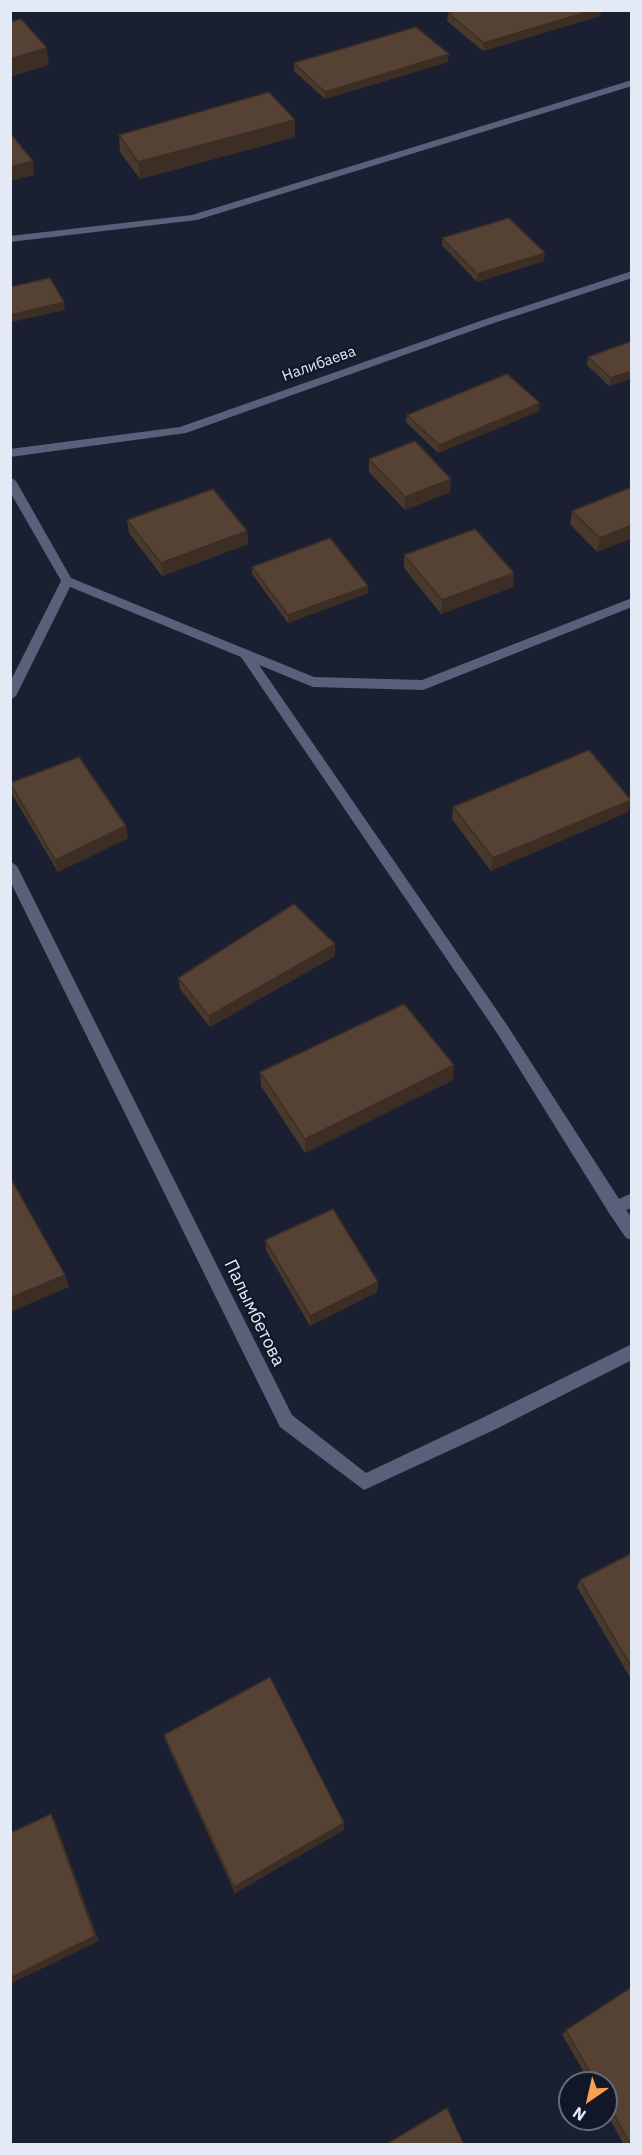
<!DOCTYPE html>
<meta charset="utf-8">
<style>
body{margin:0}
#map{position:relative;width:642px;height:2155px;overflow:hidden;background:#1a2032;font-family:"IBM Plex Sans",sans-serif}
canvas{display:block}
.frame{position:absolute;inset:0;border:12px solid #e4e9f6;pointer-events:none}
.north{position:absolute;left:558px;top:2071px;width:60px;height:60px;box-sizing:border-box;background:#111728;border:2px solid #656b7a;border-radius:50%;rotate:214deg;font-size:16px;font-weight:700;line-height:24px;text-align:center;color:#e4e9f6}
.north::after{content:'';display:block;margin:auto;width:21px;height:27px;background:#fa9f4f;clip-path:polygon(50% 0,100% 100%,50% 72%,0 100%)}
</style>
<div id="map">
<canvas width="642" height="2155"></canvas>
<div class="frame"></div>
<div class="north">N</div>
</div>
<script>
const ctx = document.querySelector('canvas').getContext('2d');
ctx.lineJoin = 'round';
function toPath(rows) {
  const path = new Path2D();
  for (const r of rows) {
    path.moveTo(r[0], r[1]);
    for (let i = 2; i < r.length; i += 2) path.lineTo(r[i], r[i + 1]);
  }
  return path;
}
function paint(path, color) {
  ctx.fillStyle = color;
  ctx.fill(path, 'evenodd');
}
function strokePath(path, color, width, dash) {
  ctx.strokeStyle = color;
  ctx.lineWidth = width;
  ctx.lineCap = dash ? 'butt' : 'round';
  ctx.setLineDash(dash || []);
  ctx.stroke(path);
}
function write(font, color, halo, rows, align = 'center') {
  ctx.font = font + ' "IBM Plex Sans",sans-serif';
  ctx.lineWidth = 4.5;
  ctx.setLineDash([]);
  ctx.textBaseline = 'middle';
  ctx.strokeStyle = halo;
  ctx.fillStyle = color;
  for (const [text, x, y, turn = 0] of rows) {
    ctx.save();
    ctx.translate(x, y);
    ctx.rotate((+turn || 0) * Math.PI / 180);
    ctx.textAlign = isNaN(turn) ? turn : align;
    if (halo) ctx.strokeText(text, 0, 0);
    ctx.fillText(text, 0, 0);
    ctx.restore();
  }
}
const lane = toPath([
 [67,577,73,581,16,696,10,700,10,682,61,581,67,577],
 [10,861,17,866,292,1415,366,1473,482,1418,632,1344,632,1360,494,1430,364,1490,280,1427,10,881,10,861]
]);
const street = toPath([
 [632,80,632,86,197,220,10,242,10,236,192,215,632,80],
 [632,271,632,278,491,324,186,433,10,457,10,449,180,427,483,320,632,271],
 [10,477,16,481,71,578,314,677,422,680,632,598,632,607,423,690,313,687,259,665,507,1025,619,1199,632,1193,632,1208,626,1210,632,1218,632,1240,626,1238,609,1213,497,1033,241,657,63,584,10,492,10,477]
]);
const wall = toPath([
 [457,10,601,10,600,16,483,51,447,21,448,13],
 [448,62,325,99,294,71,294,63],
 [119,135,295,137,140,179,120,152],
 [442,238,544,261,477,282,442,245],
 [632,341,632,378,609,386,587,365,588,357],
 [539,411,438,453,406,422,407,415],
 [369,459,450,492,405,510,369,472],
 [632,487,632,538,597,552,570,524,572,511],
 [127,520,247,531,248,544,162,576,129,533],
 [404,555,514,573,513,587,441,614,404,568],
 [252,567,368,593,288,623,252,574],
 [10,783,128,838,58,872,13,796],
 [453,807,628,812,491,871,452,819],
 [335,944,335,956,210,1027,180,989,178,978],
 [260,1072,453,1080,305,1153,261,1086],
 [265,1240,378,1282,377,1292,310,1326,266,1250],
 [632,1553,632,1681,577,1587,580,1580],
 [164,1735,344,1823,344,1830,235,1893,166,1742],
 [632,1987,632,2145,624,2145,606,2112,606,2083,590,2083,562,2034]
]);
const shadedWall = toPath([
 [593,10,601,10,600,16,483,51,484,43],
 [47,48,49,65,10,77,10,59],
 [449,54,448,62,325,99,325,92],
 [295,120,295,137,140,179,138,162],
 [33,161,34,175,10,181,10,167],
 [545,253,544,261,477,282,477,274],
 [64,302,65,310,12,322,11,315],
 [632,371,632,378,609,386,611,378],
 [540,403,539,411,438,453,439,445],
 [451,479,450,492,405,510,405,497],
 [632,525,632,538,597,552,600,538],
 [247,531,248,544,162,576,161,563],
 [514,573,513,587,441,614,442,600],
 [368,586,368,593,288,623,288,615],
 [631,800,628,812,491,871,493,858],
 [126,826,128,838,58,872,55,860],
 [335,944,335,956,210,1027,209,1016],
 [454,1065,453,1080,305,1153,305,1139],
 [65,1275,69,1287,10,1312,10,1298],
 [378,1282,377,1292,310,1326,310,1316],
 [51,1814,55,1821,99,1941,10,1984,10,1978],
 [344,1823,344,1830,235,1893,234,1887]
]);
const building = toPath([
 [457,10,593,10,484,43,448,13,457,10],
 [21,19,47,48,10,59,10,22,21,19],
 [416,27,449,54,325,92,294,63,416,27],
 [269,92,295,120,138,162,119,135,269,92],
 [10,133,33,161,10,167,10,133],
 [509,218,545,253,477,274,442,238,509,218],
 [50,278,64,302,11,315,10,287,50,278],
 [632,341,632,371,611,378,588,357,632,341],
 [507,374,540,403,439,445,407,415,507,374],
 [415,441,451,479,405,497,369,459,415,441],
 [632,487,632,525,600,538,572,511,632,487],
 [213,489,247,531,161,563,127,520,213,489],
 [475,529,514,573,442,600,404,555,475,529],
 [330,538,368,586,288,615,252,567,330,538],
 [589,750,631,800,493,858,453,807,589,750],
 [79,757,126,826,55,860,10,783,79,757],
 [294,904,335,944,209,1016,178,978,294,904],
 [404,1004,454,1065,305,1139,260,1072,404,1004],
 [10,1177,65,1275,10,1298,10,1177],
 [333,1209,378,1282,310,1316,265,1240,333,1209],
 [632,1553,632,1668,580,1580,632,1553],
 [270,1677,344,1823,234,1887,164,1735,270,1677],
 [51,1814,95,1936,10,1978,10,1833,51,1814],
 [632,1987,632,2145,631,2145,606,2101,606,2083,596,2083,566,2030,632,1987],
 [447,2108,464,2145,385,2145,447,2108]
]);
const farStreetnames = [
 ["Налибаева",319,364,-20]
];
const streetNames = [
 ["Палымбетова",254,1313,64]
];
paint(lane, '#586179');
paint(street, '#586179');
paint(wall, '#49392d');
paint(shadedWall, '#3c2e24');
paint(building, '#554234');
strokePath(building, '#3c2e24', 1.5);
write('15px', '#e4e9f6', '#111728', farStreetnames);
write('18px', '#e4e9f6', '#111728', streetNames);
</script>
